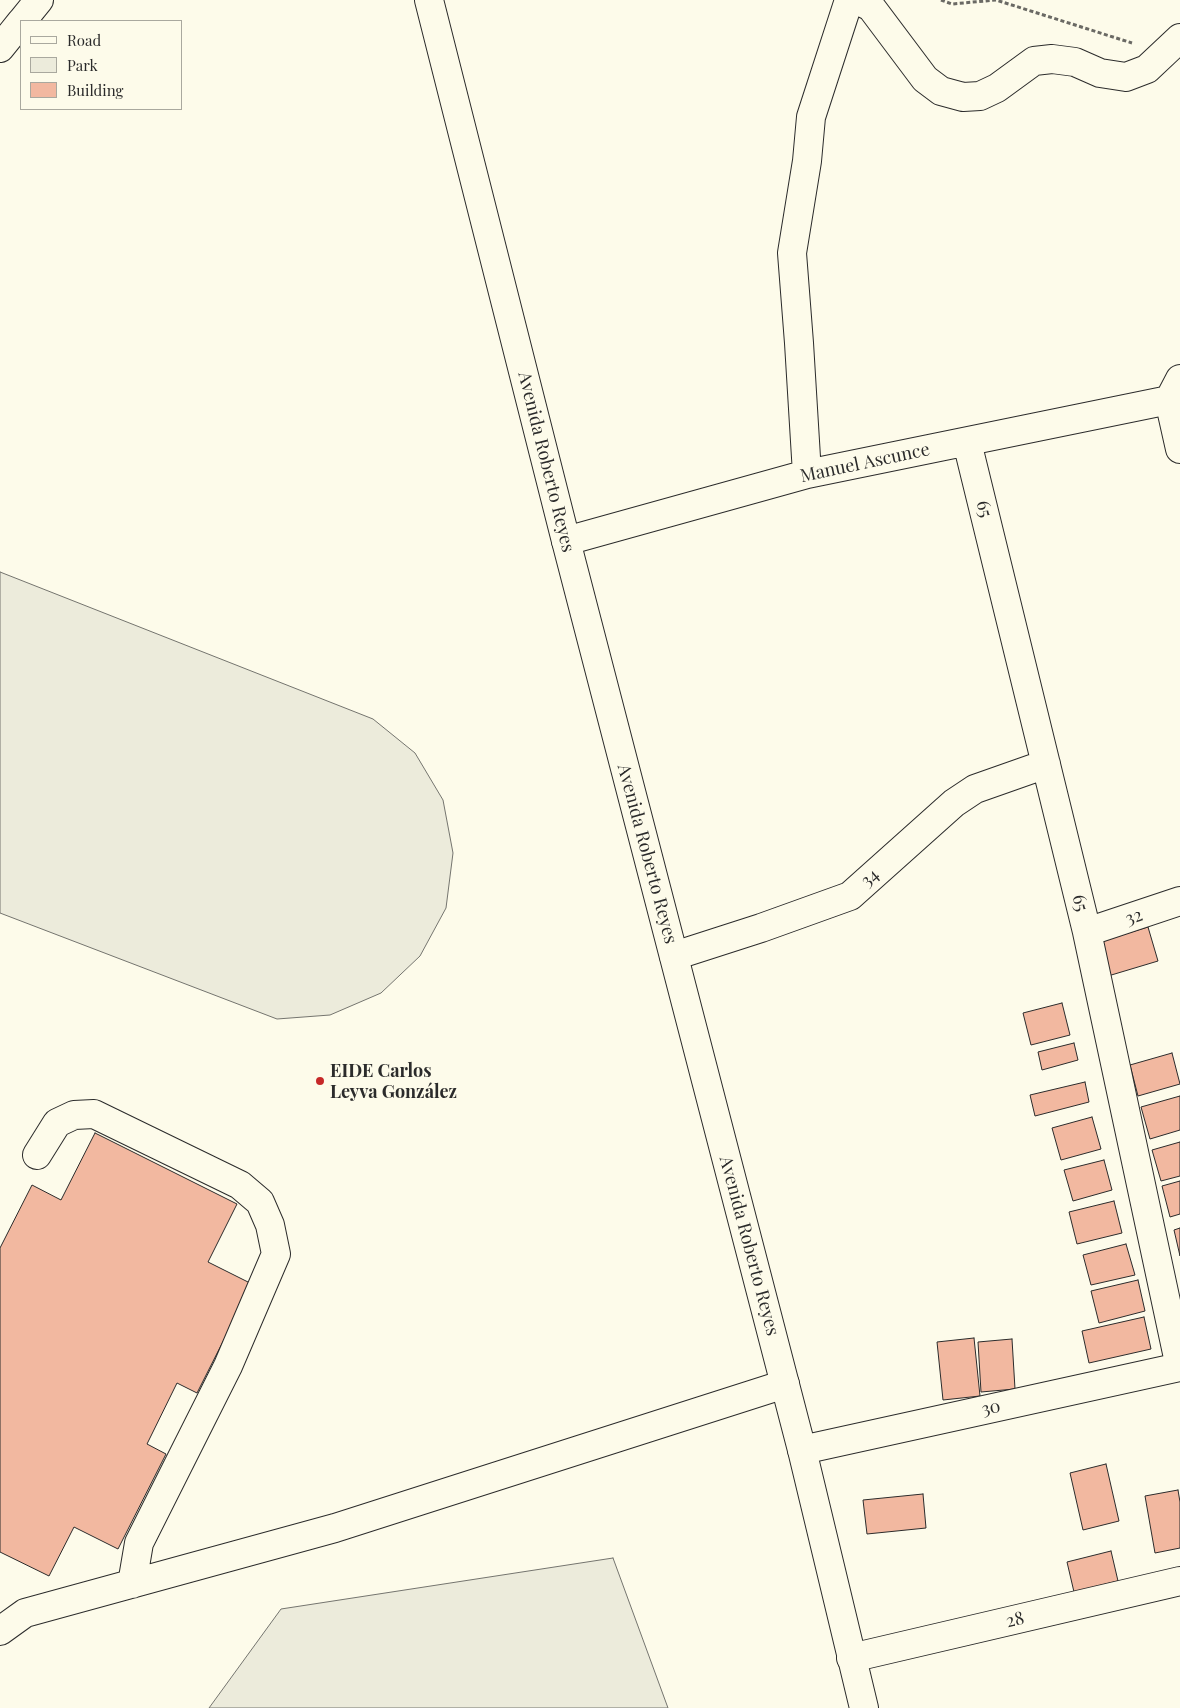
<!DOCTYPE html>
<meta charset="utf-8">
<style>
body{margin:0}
#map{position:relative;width:1180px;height:1708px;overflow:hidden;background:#fdfbea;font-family:"Playfair Display",serif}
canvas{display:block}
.legend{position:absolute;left:20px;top:20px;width:162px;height:90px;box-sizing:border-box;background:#fdfbea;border:1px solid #a9a89e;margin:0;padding:6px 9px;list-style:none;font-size:15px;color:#2b2b2b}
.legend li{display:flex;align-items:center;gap:10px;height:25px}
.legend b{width:25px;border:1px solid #a9a89e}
</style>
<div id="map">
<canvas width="1180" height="1708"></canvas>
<ul class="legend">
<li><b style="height:6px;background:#fdfbea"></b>Road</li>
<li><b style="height:14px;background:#ecebdb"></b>Park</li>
<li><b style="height:14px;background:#f2b8a0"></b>Building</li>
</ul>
</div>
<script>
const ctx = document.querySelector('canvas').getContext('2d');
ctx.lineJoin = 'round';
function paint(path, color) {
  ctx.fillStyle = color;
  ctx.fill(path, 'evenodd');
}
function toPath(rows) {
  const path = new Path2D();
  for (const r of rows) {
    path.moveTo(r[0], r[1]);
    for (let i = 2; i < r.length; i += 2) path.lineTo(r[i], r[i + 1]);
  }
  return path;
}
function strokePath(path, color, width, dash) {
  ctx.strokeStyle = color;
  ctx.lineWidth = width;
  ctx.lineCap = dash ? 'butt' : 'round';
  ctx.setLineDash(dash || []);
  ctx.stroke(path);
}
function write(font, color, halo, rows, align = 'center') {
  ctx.font = font + ' "Playfair Display",serif';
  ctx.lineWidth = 4;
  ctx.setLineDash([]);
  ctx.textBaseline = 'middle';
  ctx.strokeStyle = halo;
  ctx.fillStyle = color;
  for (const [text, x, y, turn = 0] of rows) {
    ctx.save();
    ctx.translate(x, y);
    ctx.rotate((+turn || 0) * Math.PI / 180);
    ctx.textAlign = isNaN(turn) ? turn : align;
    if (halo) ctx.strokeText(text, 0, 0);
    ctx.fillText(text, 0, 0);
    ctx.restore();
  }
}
const green = toPath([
 [0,572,373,719,415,753,443,800,453,853,446,908,420,956,381,993,330,1015,277,1019,0,913,0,572],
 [613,1558,668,1708,209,1708,281,1609,613,1558]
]);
const building = toPath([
 [1148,927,1158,961,1108,976,1098,942,1148,927],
 [1062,1003,1070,1035,1031,1045,1023,1013,1062,1003],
 [1074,1043,1078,1060,1042,1070,1038,1052,1074,1043],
 [1172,1053,1180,1084,1138,1096,1130,1065,1172,1053],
 [1085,1082,1089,1102,1035,1116,1030,1095,1085,1082],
 [1180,1096,1180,1130,1150,1139,1141,1107,1180,1096],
 [1092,1117,1101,1149,1061,1160,1052,1128,1092,1117],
 [95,1133,237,1204,208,1262,252,1284,197,1393,177,1383,147,1444,166,1454,118,1549,74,1527,49,1576,0,1552,0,1248,32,1185,61,1200,95,1133],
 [1180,1142,1180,1176,1161,1181,1152,1150,1180,1142],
 [1104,1160,1112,1190,1073,1201,1064,1170,1104,1160],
 [1180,1181,1180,1214,1170,1217,1162,1186,1180,1181],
 [1114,1201,1122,1233,1077,1244,1069,1212,1114,1201],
 [1180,1228,1180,1256,1174,1230,1180,1228],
 [1126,1244,1135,1275,1091,1285,1083,1255,1126,1244],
 [1138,1280,1145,1311,1099,1323,1091,1291,1138,1280],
 [1144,1317,1151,1349,1089,1363,1082,1331,1144,1317],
 [974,1338,980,1396,943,1400,937,1342,974,1338],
 [1012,1339,1015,1389,981,1392,978,1342,1012,1339],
 [1106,1464,1119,1521,1083,1530,1070,1473,1106,1464],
 [1178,1490,1180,1502,1180,1548,1155,1553,1145,1496,1178,1490],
 [923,1494,926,1528,867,1534,863,1500,923,1494],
 [1111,1551,1118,1581,1074,1592,1067,1562,1111,1551]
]);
const path = toPath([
 [941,0,952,4,996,0,1132,43]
]);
const minor = toPath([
 [857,0,871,7,925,79,941,91,963,97,980,96,997,88,1034,61,1052,59,1075,62,1100,73,1126,77,1147,69,1180,38],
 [22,21,39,0],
 [0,48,21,22],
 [1169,400,1180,449],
 [1169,400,1180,379],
 [967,442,1087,932,1180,1367],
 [807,474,799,343,792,253,807,161,811,117,849,0],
 [566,541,807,474,1169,400],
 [1087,932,1180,901],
 [674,956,761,928,850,896,954,803,975,789,1046,764],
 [37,1155,57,1123,74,1115,94,1114,240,1185,260,1202,270,1225,276,1254,228,1366,139,1543,132,1584],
 [802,1450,1180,1367],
 [0,1631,25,1613,335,1528,785,1384],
 [851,1658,1180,1581]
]);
const major = toPath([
 [429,0,566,541,802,1450,864,1708]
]);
const markers = [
 [320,1081,5,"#c62828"]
];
const streetNames = [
 ["Avenida Roberto Reyes",546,462,76],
 ["Manuel Ascunce",865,463,-12],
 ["65",984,509,76],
 ["Avenida Roberto Reyes",647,854,75],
 ["34",870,878,-41],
 ["65",1080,903,76],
 ["32",1134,917,-18],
 ["Avenida Roberto Reyes",749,1246,75],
 ["30",991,1408,-12],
 ["28",1015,1620,-13]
];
const poiNames = [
 ["EIDE Carlos",330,1071],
 ["Leyva González",330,1092]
];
paint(green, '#ecebdb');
strokePath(green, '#74746e', 1);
paint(building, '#f2b8a0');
strokePath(building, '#2b2b2b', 1);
strokePath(minor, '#2b2b2b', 30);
strokePath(major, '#2b2b2b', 30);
strokePath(path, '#6a6964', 3, [4, 2.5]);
strokePath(minor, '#fdfbea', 28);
strokePath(major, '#fdfbea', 28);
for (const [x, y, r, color] of markers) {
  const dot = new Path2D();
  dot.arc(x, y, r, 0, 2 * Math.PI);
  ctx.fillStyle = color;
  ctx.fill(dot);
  strokePath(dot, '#fdfbea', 2);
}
write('18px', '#2b2b2b', '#fdfbea', streetNames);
write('bold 18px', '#2b2b2b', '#fdfbea', poiNames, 'left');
</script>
